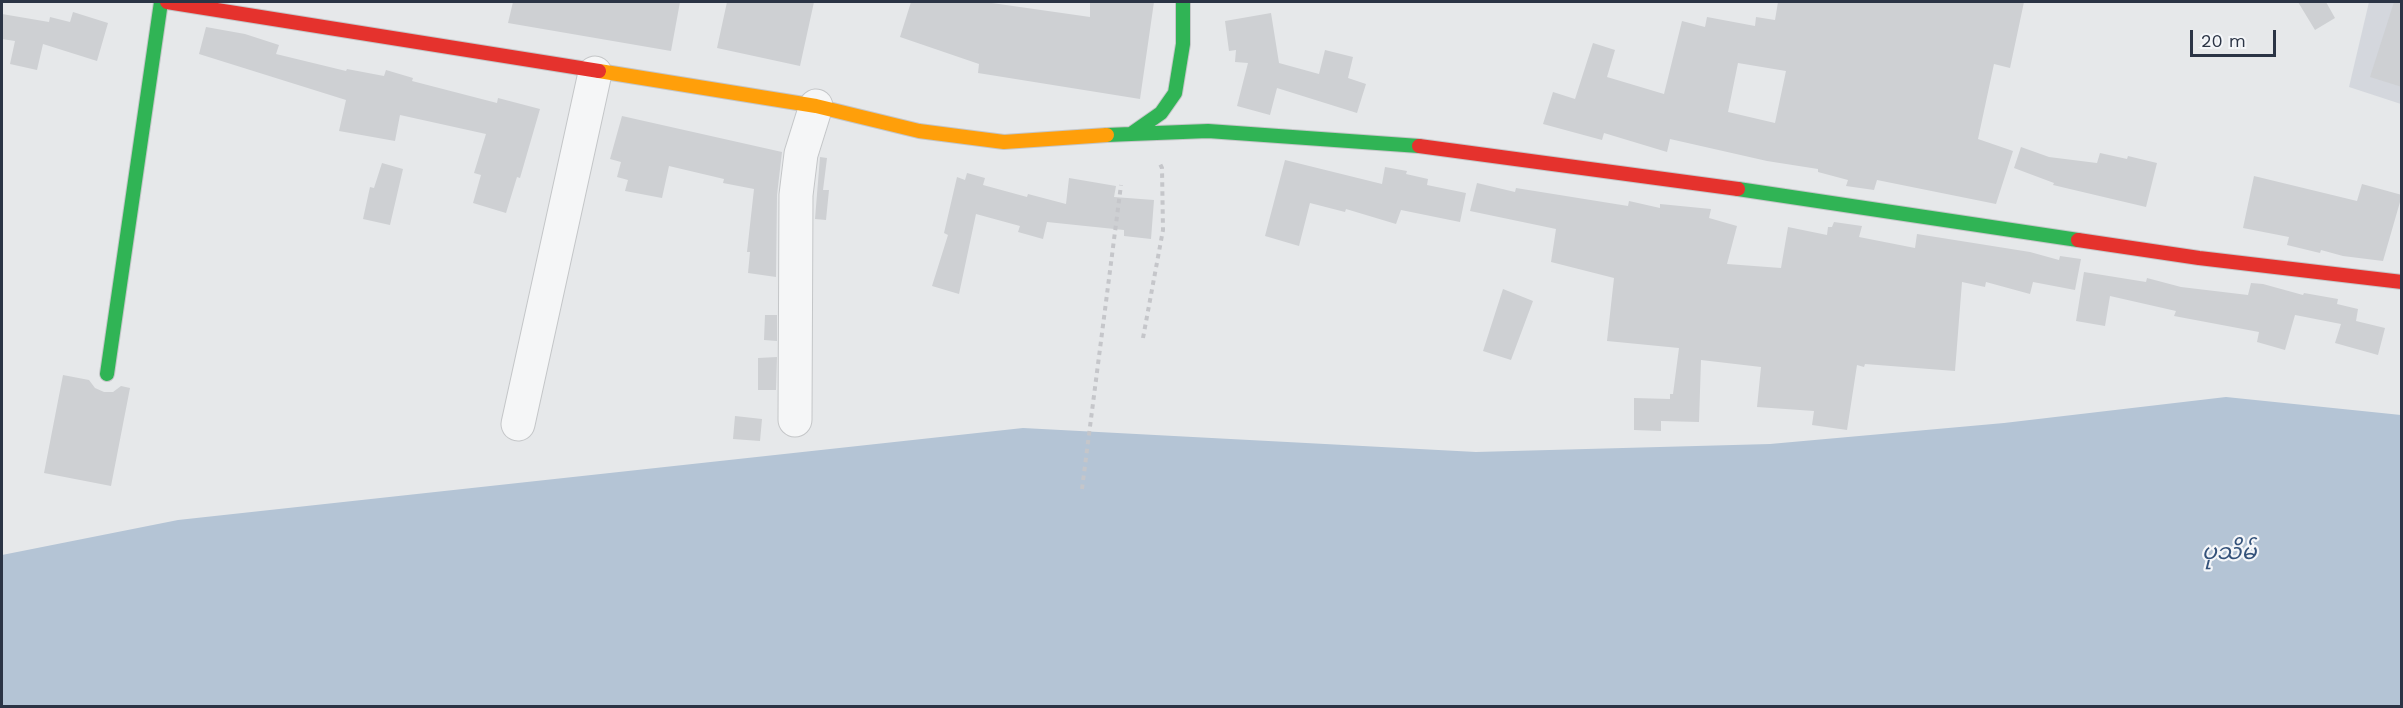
<!DOCTYPE html>
<meta charset="utf-8">
<style>
body{margin:0}
#map{position:relative;width:2403px;height:708px;overflow:hidden;background:#e6e8ea;font-family:"Work Sans",sans-serif}
canvas{display:block}
.frame{position:absolute;inset:0;border:3px solid #2b3445;pointer-events:none}
.scale{position:absolute;left:2190px;top:30px;width:86px;height:27px;box-sizing:border-box;border:3px solid #2b3445;border-top:0;padding-left:8px;font-size:18px;line-height:21px;white-space:nowrap;color:#2b3445;-webkit-text-stroke:4px #f4f6f9;paint-order:stroke}
</style>
<div id="map">
<canvas width="2403" height="708"></canvas>
<div class="frame"></div>
<div class="scale">20 m</div>
</div>
<script>
const ctx = document.querySelector('canvas').getContext('2d');
ctx.lineJoin = 'round';
function paint(path, color) {
  ctx.fillStyle = color;
  ctx.fill(path, 'evenodd');
}
function toPath(rows) {
  const path = new Path2D();
  for (const r of rows) {
    path.moveTo(r[0], r[1]);
    for (let i = 2; i < r.length; i += 2) path.lineTo(r[i], r[i + 1]);
  }
  return path;
}
function strokePath(path, color, width, dash) {
  ctx.strokeStyle = color;
  ctx.lineWidth = width;
  ctx.lineCap = dash ? 'butt' : 'round';
  ctx.setLineDash(dash || []);
  ctx.stroke(path);
}
function write(font, color, halo, rows, align = 'center') {
  ctx.font = font + ' "Work Sans","Noto Sans Myanmar",sans-serif';
  ctx.lineWidth = 4.5;
  ctx.setLineDash([]);
  ctx.textBaseline = 'middle';
  ctx.strokeStyle = halo;
  ctx.fillStyle = color;
  for (const [text, x, y, turn = 0] of rows) {
    ctx.save();
    ctx.translate(x, y);
    ctx.rotate((+turn || 0) * Math.PI / 180);
    ctx.textAlign = isNaN(turn) ? turn : align;
    if (halo) ctx.strokeText(text, 0, 0);
    ctx.fillText(text, 0, 0);
    ctx.restore();
  }
}
const built = toPath([
 [2369,2,2401,2,2401,104,2349,87]
]);
const water = toPath([
 [2226,397,2401,415,2401,706,2,706,2,555,178,520,1023,428,1476,452,1770,444,2004,423]
]);
const building = toPath([
 [513,2,680,2,671,51,508,23],
 [727,2,814,2,800,66,717,48],
 [911,2,985,2,1090,17,1090,2,1154,2,1140,99,978,73,979,64,900,37],
 [1778,2,2024,2,2010,68,1994,64,1978,139,2013,151,1996,204,1877,180,1874,190,1846,186,1848,180,1818,172,1818,169,1767,161,1670,139,1667,152,1604,133,1602,140,1543,124,1553,92,1575,99,1593,43,1615,50,1607,77,1664,94,1682,21,1705,27,1707,17,1755,26,1756,17,1775,20],
 [1738,63,1786,71,1775,123,1728,112],
 [2298,2,2326,2,2335,18,2315,30],
 [2394,2,2402,2,2402,87,2370,77],
 [73,12,108,23,97,61,43,44,37,70,10,64,15,41,2,39,2,14,49,22,50,17,70,22],
 [1271,13,1279,63,1319,74,1325,50,1353,57,1348,78,1366,84,1357,113,1277,88,1270,115,1237,106,1248,63,1235,62,1236,50,1229,51,1225,21],
 [206,27,245,34,279,45,276,54,346,71,347,69,384,76,386,70,413,78,412,81,497,103,498,98,540,109,520,178,517,177,506,213,473,203,481,175,474,173,486,134,400,115,395,141,339,131,346,100,199,54],
 [622,116,782,152,777,195,776,277,748,273,750,252,747,252,754,189,723,183,724,179,669,166,662,198,625,191,628,180,617,177,621,162,610,159],
 [2021,147,2049,157,2097,163,2100,153,2127,159,2128,156,2157,163,2146,207,2053,185,2054,183,2014,168],
 [820,157,827,158,823,190,829,190,826,220,815,219],
 [1285,160,1382,184,1385,167,1407,171,1406,174,1428,179,1427,185,1466,193,1460,222,1401,210,1396,224,1346,209,1345,212,1310,203,1299,246,1265,236],
 [382,163,403,169,390,225,363,219,370,187,374,188],
 [967,173,985,178,983,185,1027,197,1028,194,1066,204,1069,178,1116,186,1114,197,1154,200,1151,239,1124,236,1124,230,1047,222,1043,239,1018,232,1020,226,976,214,959,294,932,286,948,235,944,233,957,177,965,180],
 [2254,176,2357,201,2362,184,2402,195,2383,261,2343,256,2321,250,2320,253,2287,245,2289,237,2243,228],
 [1477,183,1515,192,1516,188,1628,206,1629,201,1660,208,1660,204,1711,209,1709,218,1737,226,1727,264,1781,268,1788,227,1827,235,1828,227,1832,227,1834,222,1862,226,1859,237,1915,248,1917,234,2030,252,2059,260,2060,256,2081,259,2075,290,2033,282,2030,294,1986,282,1985,287,1962,282,1955,371,1865,364,1864,367,1857,365,1847,430,1812,425,1814,411,1757,407,1761,367,1701,360,1699,422,1661,421,1661,431,1634,430,1634,398,1670,399,1670,394,1673,394,1679,348,1607,341,1614,278,1551,262,1556,229,1470,211],
 [2084,272,2146,282,2147,278,2181,287,2248,295,2251,283,2263,284,2303,295,2304,293,2338,299,2337,304,2358,309,2356,321,2385,328,2378,355,2335,343,2341,324,2295,315,2285,350,2257,342,2259,332,2174,316,2176,311,2110,296,2105,326,2076,321],
 [1503,289,1533,301,1511,360,1483,351],
 [765,315,777,315,777,341,764,340],
 [777,357,776,390,758,390,758,358],
 [63,375,89,380,95,388,104,392,113,392,121,386,130,388,111,486,44,473],
 [735,416,762,419,760,441,733,439]
]);
const path = toPath([
 [1143,338,1163,230,1162,168,1159,162],
 [1082,489,1121,185]
]);
const street = toPath([
 [795,420,796,195,801,154,816,106],
 [518,424,595,73]
]);
const fast = toPath([
 [1131,134,1208,131,1419,146],
 [1107,135,1131,134,1161,113,1175,93,1183,44,1183,2],
 [1738,189,2078,240],
 [107,374,161,2]
]);
const slow = toPath([
 [599,71,816,106,919,131,1004,142,1107,135]
]);
const jam = toPath([
 [167,2,599,71],
 [1419,146,1738,189],
 [2078,240,2199,258,2402,282]
]);
const waterNames = [
 ["ပုသိမ်",2229,553]
];
paint(built, '#d4d7dd');
paint(water, '#b4c4d5');
paint(building, '#ced0d3');
strokePath(street, '#c4c6c8', 35);
strokePath(fast, '#c4c6c8', 16);
strokePath(slow, '#c4c6c8', 16);
strokePath(jam, '#c4c6c8', 16);
strokePath(path, '#c5c6ca', 4, [4.5, 4.5]);
strokePath(street, '#f5f6f7', 33);
strokePath(fast, '#30b455', 14);
strokePath(slow, '#ff9f0a', 14);
strokePath(jam, '#e5322d', 14);
write('italic 22px', '#34527a', '#f4f6f9', waterNames);
</script>
